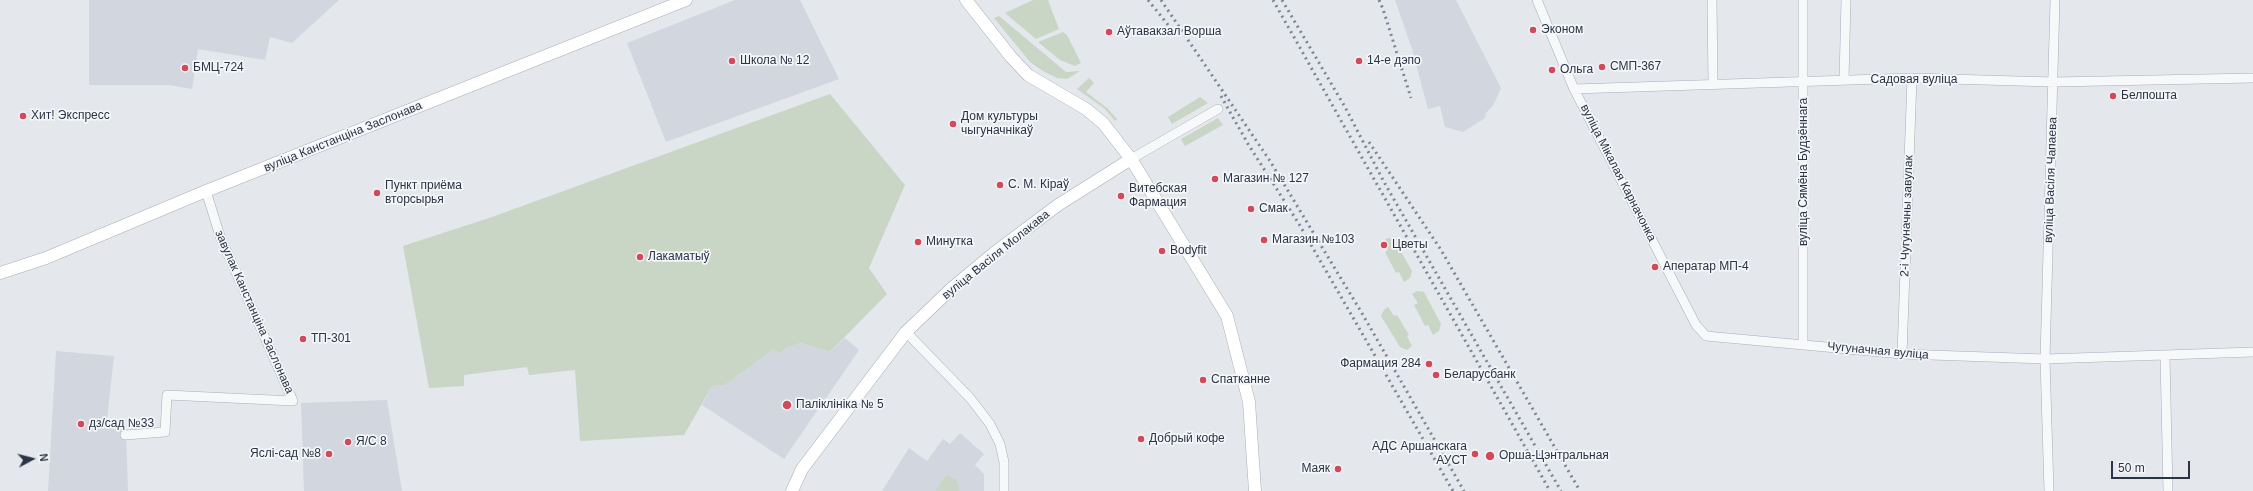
<!DOCTYPE html>
<meta charset="utf-8">
<style>
body{margin:0}
#map{position:relative;width:2253px;height:491px;overflow:hidden;background:#e4e7ec;font-family:Helvetica,sans-serif}
canvas{display:block}
.north{position:absolute;left:12px;top:439px;width:40px;height:40px;-webkit-text-stroke:3px #f4f6f9;paint-order:stroke;rotate:83deg;font-size:11px;font-weight:700;line-height:16px;text-align:center;color:#2b3445}
.north::after{content:'';display:block;margin:auto;width:14px;height:18px;background:#2b3445;clip-path:polygon(50% 0,100% 100%,50% 72%,0 100%)}
.scale{position:absolute;left:2111px;top:461px;width:79px;height:18px;box-sizing:border-box;border:2px solid #2b3445;border-top:0;padding-left:5px;font-size:12px;line-height:14px;white-space:nowrap;color:#2b3445;-webkit-text-stroke:3px #f4f6f9;paint-order:stroke}
</style>
<div id="map">
<canvas width="2253" height="491"></canvas>
<div class="north">N</div>
<div class="scale">50 m</div>
</div>
<script>
const ctx = document.querySelector('canvas').getContext('2d');
ctx.lineJoin = 'round';
function paint(path, color) {
  ctx.fillStyle = color;
  ctx.fill(path, 'evenodd');
}
function toPath(rows) {
  const path = new Path2D();
  for (const r of rows) {
    path.moveTo(r[0], r[1]);
    for (let i = 2; i < r.length; i += 2) path.lineTo(r[i], r[i + 1]);
  }
  return path;
}
function strokePath(path, color, width, dash) {
  ctx.strokeStyle = color;
  ctx.lineWidth = width;
  ctx.lineCap = dash ? 'butt' : 'round';
  ctx.setLineDash(dash || []);
  ctx.stroke(path);
}
function write(font, color, halo, rows, align = 'center') {
  ctx.font = font + ' Helvetica,sans-serif';
  ctx.lineWidth = 3.5;
  ctx.setLineDash([]);
  ctx.textBaseline = 'middle';
  ctx.strokeStyle = halo;
  ctx.fillStyle = color;
  for (const [text, x, y, turn = 0] of rows) {
    ctx.save();
    ctx.translate(x, y);
    ctx.rotate((+turn || 0) * Math.PI / 180);
    ctx.textAlign = isNaN(turn) ? turn : align;
    if (halo) ctx.strokeText(text, 0, 0);
    ctx.fillText(text, 0, 0);
    ctx.restore();
  }
}
const built = toPath([
 [89,0,339,0,292,43,270,37,265,60,198,49,192,89,169,85,89,85],
 [735,0,800,0,839,79,666,142,627,43],
 [1395,0,1456,0,1501,88,1494,104,1486,113,1485,118,1463,132,1445,127,1440,106,1428,109,1412,49],
 [845,338,859,350,784,459,702,405,712,386,725,385,774,349,779,354,788,347,801,343,830,352],
 [56,351,114,356,107,420,116,429,126,428,128,491,48,491],
 [387,400,402,491,304,491,301,403],
 [960,433,984,454,975,465,984,474,984,491,960,491,957,479,946,475,935,491,882,491,909,448,927,461,943,439,950,444]
]);
const green = toPath([
 [1033,0,1048,0,1059,29,1036,39,1005,13],
 [999,16,1066,72,1080,71,1067,79,1057,78,1043,71,1030,62,994,18],
 [1063,32,1067,35,1081,63,1075,66,1060,60,1038,42],
 [1089,78,1094,83,1086,92,1107,108,1117,119,1115,121,1105,109,1077,89],
 [830,94,905,185,869,268,887,294,830,352,801,343,788,347,779,354,774,349,725,385,712,386,684,435,580,441,575,370,529,375,527,367,464,375,464,386,429,388,403,246,492,217],
 [1200,97,1208,103,1172,124,1168,117],
 [1218,118,1223,125,1185,146,1181,139],
 [1388,238,1394,239,1412,271,1410,278,1404,282,1399,272,1396,273,1385,252,1388,250,1383,241],
 [1417,291,1424,292,1441,324,1439,331,1433,335,1428,325,1425,326,1414,305,1418,303,1412,294],
 [1388,307,1394,316,1397,315,1409,335,1407,336,1412,346,1407,350,1400,347,1381,316,1384,310],
 [946,475,957,479,960,491,935,491]
]);
const street = toPath([
 [1537,0,1574,89,1696,325,1706,336,1902,354,2045,359,2253,352],
 [1712,0,1713,83],
 [1844,80,1846,0],
 [1574,89,1912,78,2054,82,2253,78],
 [1131,159,1218,109],
 [906,332,970,398,990,424,1000,444,1004,462,1004,491],
 [1803,344,1803,0],
 [1902,354,1912,78],
 [2165,356,2168,491],
 [125,435,165,432,167,395,293,401,220,236,206,191],
 [2049,491,2045,359,2055,0]
]);
const secondary = toPath([
 [966,0,1011,57,1028,75,1086,109,1103,123,1131,159,1227,316,1249,402,1255,491],
 [0,273,46,258,206,191,686,0],
 [792,491,802,469,906,332,952,288,994,253,1058,205,1131,159]
]);
const rail = toPath([
 [1148,0,1173,31],
 [1161,0,1270,161,1363,315,1464,491],
 [1273,0,1550,491],
 [1282,0,1345,107,1384,182,1561,491],
 [1379,0,1383,9,1411,98],
 [1221,96,1248,144,1299,224,1453,491],
 [1369,142,1441,250,1580,491]
]);
const markers = [
 [1533,30,4,"#d1495b"],
 [1109,32,4,"#d1495b"],
 [732,61,4,"#d1495b"],
 [1359,61,4,"#d1495b"],
 [1602,67,4,"#d1495b"],
 [185,68,4,"#d1495b"],
 [1552,70,4,"#d1495b"],
 [2113,96,4,"#d1495b"],
 [23,116,4,"#d1495b"],
 [953,124,4,"#d1495b"],
 [1215,179,4,"#d1495b"],
 [1000,185,4,"#d1495b"],
 [377,193,4,"#d1495b"],
 [1121,196,4,"#d1495b"],
 [1251,209,4,"#d1495b"],
 [1264,240,4,"#d1495b"],
 [918,242,4,"#d1495b"],
 [1384,245,4,"#d1495b"],
 [1162,251,4,"#d1495b"],
 [640,257,4,"#d1495b"],
 [1655,267,4,"#d1495b"],
 [303,339,4,"#d1495b"],
 [1429,364,4,"#d1495b"],
 [1436,375,4,"#d1495b"],
 [1203,380,4,"#d1495b"],
 [787,405,5,"#d1495b"],
 [81,424,4,"#d1495b"],
 [1141,439,4,"#d1495b"],
 [348,442,4,"#d1495b"],
 [329,454,4,"#d1495b"],
 [1475,454,4,"#d1495b"],
 [1490,456,5,"#d1495b"],
 [1338,469,4,"#d1495b"]
];
const poiNames = [
 ["Эконом",1541,30],
 ["Аўтавакзал Ворша",1117,32],
 ["Школа № 12",740,61],
 ["14-е дэпо",1367,61],
 ["СМП-367",1610,67],
 ["БМЦ-724",193,68],
 ["Ольга",1560,70],
 ["Белпошта",2121,96],
 ["Хит! Экспресс",31,116],
 ["Дом культуры",961,117],
 ["чыгуначнікаў",961,131],
 ["Магазин № 127",1223,179],
 ["С. М. Кіраў",1008,185],
 ["Пункт приёма",385,186],
 ["вторсырья",385,200],
 ["Витебская",1129,189],
 ["Фармация",1129,203],
 ["Смак",1259,209],
 ["Магазин №103",1272,240],
 ["Минутка",926,242],
 ["Цветы",1392,245],
 ["Bodyfit",1170,251],
 ["Лакаматыў",648,257],
 ["Аператар МП-4",1663,267],
 ["ТП-301",311,339],
 ["Фармация 284",1421,364,"right"],
 ["Беларусбанк",1444,375],
 ["Спатканне",1211,380],
 ["Паліклініка № 5",796,405],
 ["дз/сад №33",89,424],
 ["Добрый кофе",1149,439],
 ["Я/С 8",356,442],
 ["АДС Аршанскага",1467,447,"right"],
 ["АУСТ",1467,461,"right"],
 ["Яслі-сад №8",321,454,"right"],
 ["Орша-Цэнтральная",1499,456],
 ["Маяк",1330,469,"right"]
];
const streetNames = [
 ["Садовая вуліца",1914,80],
 ["вуліца Канстанціна Заслонава",343,137,-22],
 ["вуліца Сямёна Будзённага",1804,172,-90],
 ["вуліца Мікалая Карначонка",1618,173,63],
 ["вуліца Васіля Чапаева",2051,180,-88],
 ["2-і Чугуначны завулак",1907,216,-88],
 ["вуліца Васіля Молакава",996,255,-39],
 ["завулак Канстанціна Заслонава",254,312,66],
 ["Чугуначная вуліца",1878,351,5]
];
paint(built, '#d2d6de');
paint(green, '#c9d6c5');
strokePath(street, '#a9aeb7', 10);
strokePath(secondary, '#a9aeb7', 13);
strokePath(street, '#f7f8fa', 9);
strokePath(secondary, '#fff', 12);
strokePath(rail, '#7d8696', 3, [2, 4]);
for (const [x, y, r, color] of markers) {
  const dot = new Path2D();
  dot.arc(x, y, r, 0, 2 * Math.PI);
  ctx.fillStyle = color;
  ctx.fill(dot);
  strokePath(dot, '#f4f6f9', 1.5);
}
write('12px', '#2b3445', '#f4f6f9', poiNames, 'left');
write('12px', '#2b3445', '#f4f6f9', streetNames);
</script>
